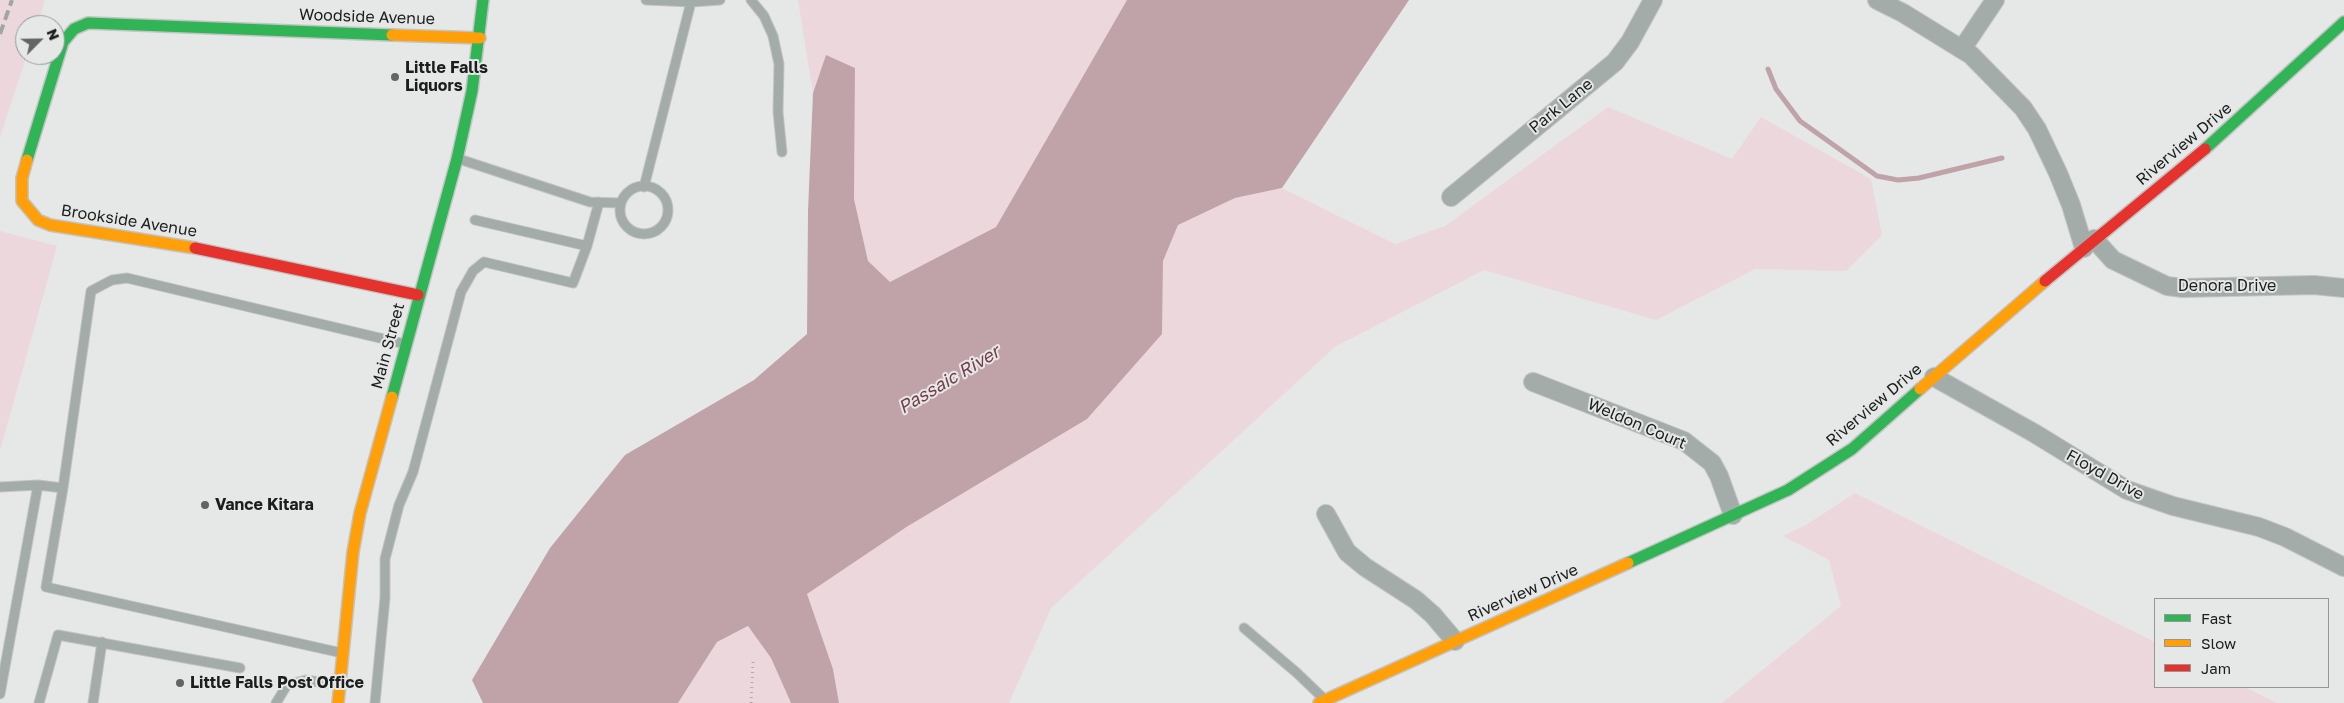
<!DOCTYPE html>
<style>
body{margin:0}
#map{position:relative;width:2344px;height:703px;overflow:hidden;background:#e6e7e7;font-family:"Golos Text",sans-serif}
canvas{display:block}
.legend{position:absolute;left:2154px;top:598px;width:175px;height:90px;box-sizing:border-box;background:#e5e8e7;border:1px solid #959796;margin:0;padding:6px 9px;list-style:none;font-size:15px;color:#1c1d1d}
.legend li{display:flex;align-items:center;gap:10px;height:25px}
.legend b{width:25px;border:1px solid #959796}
.north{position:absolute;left:15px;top:15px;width:50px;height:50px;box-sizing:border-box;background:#e5e8e7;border:1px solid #959796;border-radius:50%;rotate:67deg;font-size:14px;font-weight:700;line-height:20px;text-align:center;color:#1c1d1d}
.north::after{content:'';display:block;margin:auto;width:18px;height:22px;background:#636464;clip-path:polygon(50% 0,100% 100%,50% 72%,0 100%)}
</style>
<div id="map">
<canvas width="2344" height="703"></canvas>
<ul class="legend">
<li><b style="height:6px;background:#30b455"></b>Fast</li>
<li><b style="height:6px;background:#ff9f0a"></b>Slow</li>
<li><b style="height:6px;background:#e5322d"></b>Jam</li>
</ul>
<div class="north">N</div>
</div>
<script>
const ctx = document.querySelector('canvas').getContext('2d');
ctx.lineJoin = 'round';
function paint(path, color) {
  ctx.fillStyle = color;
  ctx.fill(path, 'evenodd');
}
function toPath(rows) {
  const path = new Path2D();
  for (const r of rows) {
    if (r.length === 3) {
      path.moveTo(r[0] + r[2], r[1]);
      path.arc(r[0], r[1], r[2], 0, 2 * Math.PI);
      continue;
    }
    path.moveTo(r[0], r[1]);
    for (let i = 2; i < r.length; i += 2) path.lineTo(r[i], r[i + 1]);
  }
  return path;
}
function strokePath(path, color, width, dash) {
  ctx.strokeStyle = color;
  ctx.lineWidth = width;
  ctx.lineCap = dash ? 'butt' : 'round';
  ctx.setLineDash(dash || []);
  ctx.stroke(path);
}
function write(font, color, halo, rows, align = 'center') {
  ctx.font = font + ' "Golos Text",sans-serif';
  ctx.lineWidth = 4;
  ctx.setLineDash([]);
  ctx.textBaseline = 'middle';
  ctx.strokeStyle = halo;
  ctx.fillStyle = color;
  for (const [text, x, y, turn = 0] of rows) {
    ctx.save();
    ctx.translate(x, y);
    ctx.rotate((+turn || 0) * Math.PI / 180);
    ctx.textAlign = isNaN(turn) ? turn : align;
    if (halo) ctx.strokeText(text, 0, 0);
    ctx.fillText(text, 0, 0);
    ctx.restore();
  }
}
const green = toPath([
 [0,0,45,0,37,25,25,25,25,55,27,55,0,137],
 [798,0,1127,0,996,227,890,283,868,261,854,199,855,68,826,56,813,93],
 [1608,107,1732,159,1761,117,1871,179,1882,235,1846,271,1755,269,1656,320,1484,270,1336,346,1051,608,1009,703,839,703,833,669,807,594,908,526,1162,334,1163,261,1178,225,1235,198,1282,188,1395,244,1445,226],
 [0,231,57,246,0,451],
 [1855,493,2155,642,2155,687,2245,687,2277,703,1722,703,1841,606,1829,560,1783,536,1806,525],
 [749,626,771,658,791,703,678,703,717,642]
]);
const water = toPath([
 [1127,0,1409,0,1282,188,1235,198,1178,225,1163,261,1162,334,1087,419,908,526,807,594,833,669,839,703,791,703,771,658,748,626,717,642,678,703,483,703,472,680,550,548,625,455,754,380,807,334,808,211,813,93,826,55,855,68,854,199,868,261,890,282,996,227]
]);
const stream = toPath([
 [1768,69,1776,89,1800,121,1877,176,1898,180,1919,178,2002,158]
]);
const path = toPath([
 [751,703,753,662]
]);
const lane = toPath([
 [646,0,691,2,720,0],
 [751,0,764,16,773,36,779,64,778,112,782,152],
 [459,159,590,202,621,203],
 [644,210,24],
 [644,187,691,2],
 [475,220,587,246,599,202],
 [0,487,38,485,63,488],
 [1244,628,1297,673,1323,698],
 [342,653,46,587,63,488,91,291,112,280,127,278,405,344],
 [0,694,38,485],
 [39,703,58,635,240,668],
 [93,703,102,642],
 [276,703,287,685,306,680,338,685],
 [375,703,385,598,385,559,399,505,413,472,461,292,473,271,484,262,573,283,587,246]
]);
const street = toPath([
 [1877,0,1903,13,1971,55,2023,108,2037,129,2058,173,2071,205,2084,248],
 [1962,49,1995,0],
 [1451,197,1615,62,1630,42,1653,0],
 [2094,239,2113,260,2167,286,2183,288,2314,285,2344,288],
 [1934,377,2034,433,2127,490,2173,506,2259,527,2285,537,2344,567],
 [1533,382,1684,441,1712,463,1719,476,1733,515],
 [1326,514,1347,552,1365,567,1416,600,1433,615,1455,641]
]);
const fast = toPath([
 [2205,149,2344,22],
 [27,160,63,42,74,29,88,23,392,35],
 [392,397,457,159,472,91,483,0],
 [1628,563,1788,490,1852,449,1920,389]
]);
const slow = toPath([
 [392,35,480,38],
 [27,160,22,178,22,201,38,220,50,225,195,248],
 [1920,389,2045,281],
 [338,703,353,552,360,513,392,397],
 [1319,703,1628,563]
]);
const jam = toPath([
 [195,248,418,295],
 [2045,281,2205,149]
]);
const rail = toPath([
 [0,34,12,0]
]);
const markers = [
 [395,77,5,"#636464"],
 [205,505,5,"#636464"],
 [180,683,5,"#636464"]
];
const streetNames = [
 ["Woodside Avenue",367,17,2],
 ["Park Lane",1561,106,-39],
 ["Riverview Drive",2184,144,-40],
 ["Brookside Avenue",129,221,9],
 ["Denora Drive",2227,286],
 ["Main Street",388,346,-75],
 ["Riverview Drive",1874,405,-40],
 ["Weldon Court",1637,424,23],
 ["Floyd Drive",2105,475,29],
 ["Riverview Drive",1523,593,-24]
];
const poiNames = [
 ["Little Falls",405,68],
 ["Liquors",405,86],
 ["Vance Kitara",215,505],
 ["Little Falls Post Office",190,683]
];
const waterNames = [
 ["Passaic River",949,380,-31]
];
paint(green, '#ecd8dc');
paint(water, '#c0a3a9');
strokePath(stream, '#c0a3a9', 5);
strokePath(lane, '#c2c3c3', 11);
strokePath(street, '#c2c3c3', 20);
strokePath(fast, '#c2c3c3', 14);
strokePath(slow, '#c2c3c3', 14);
strokePath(jam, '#c2c3c3', 14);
strokePath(path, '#aab0af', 3, [1, 4]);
strokePath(lane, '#a4acaa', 9);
strokePath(street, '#a4acaa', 18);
strokePath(fast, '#30b455', 11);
strokePath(slow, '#ff9f0a', 11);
strokePath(jam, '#e5322d', 11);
strokePath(rail, '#a0a6a4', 4, [10, 5]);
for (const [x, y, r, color] of markers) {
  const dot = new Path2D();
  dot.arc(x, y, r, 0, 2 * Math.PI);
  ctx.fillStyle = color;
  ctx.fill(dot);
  strokePath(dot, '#e5e8e7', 2);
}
write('16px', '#1c1d1d', '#e5e8e7', streetNames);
write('bold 16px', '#1c1d1d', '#e5e8e7', poiNames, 'left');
write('italic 18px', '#763c4b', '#e5e8e7', waterNames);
</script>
